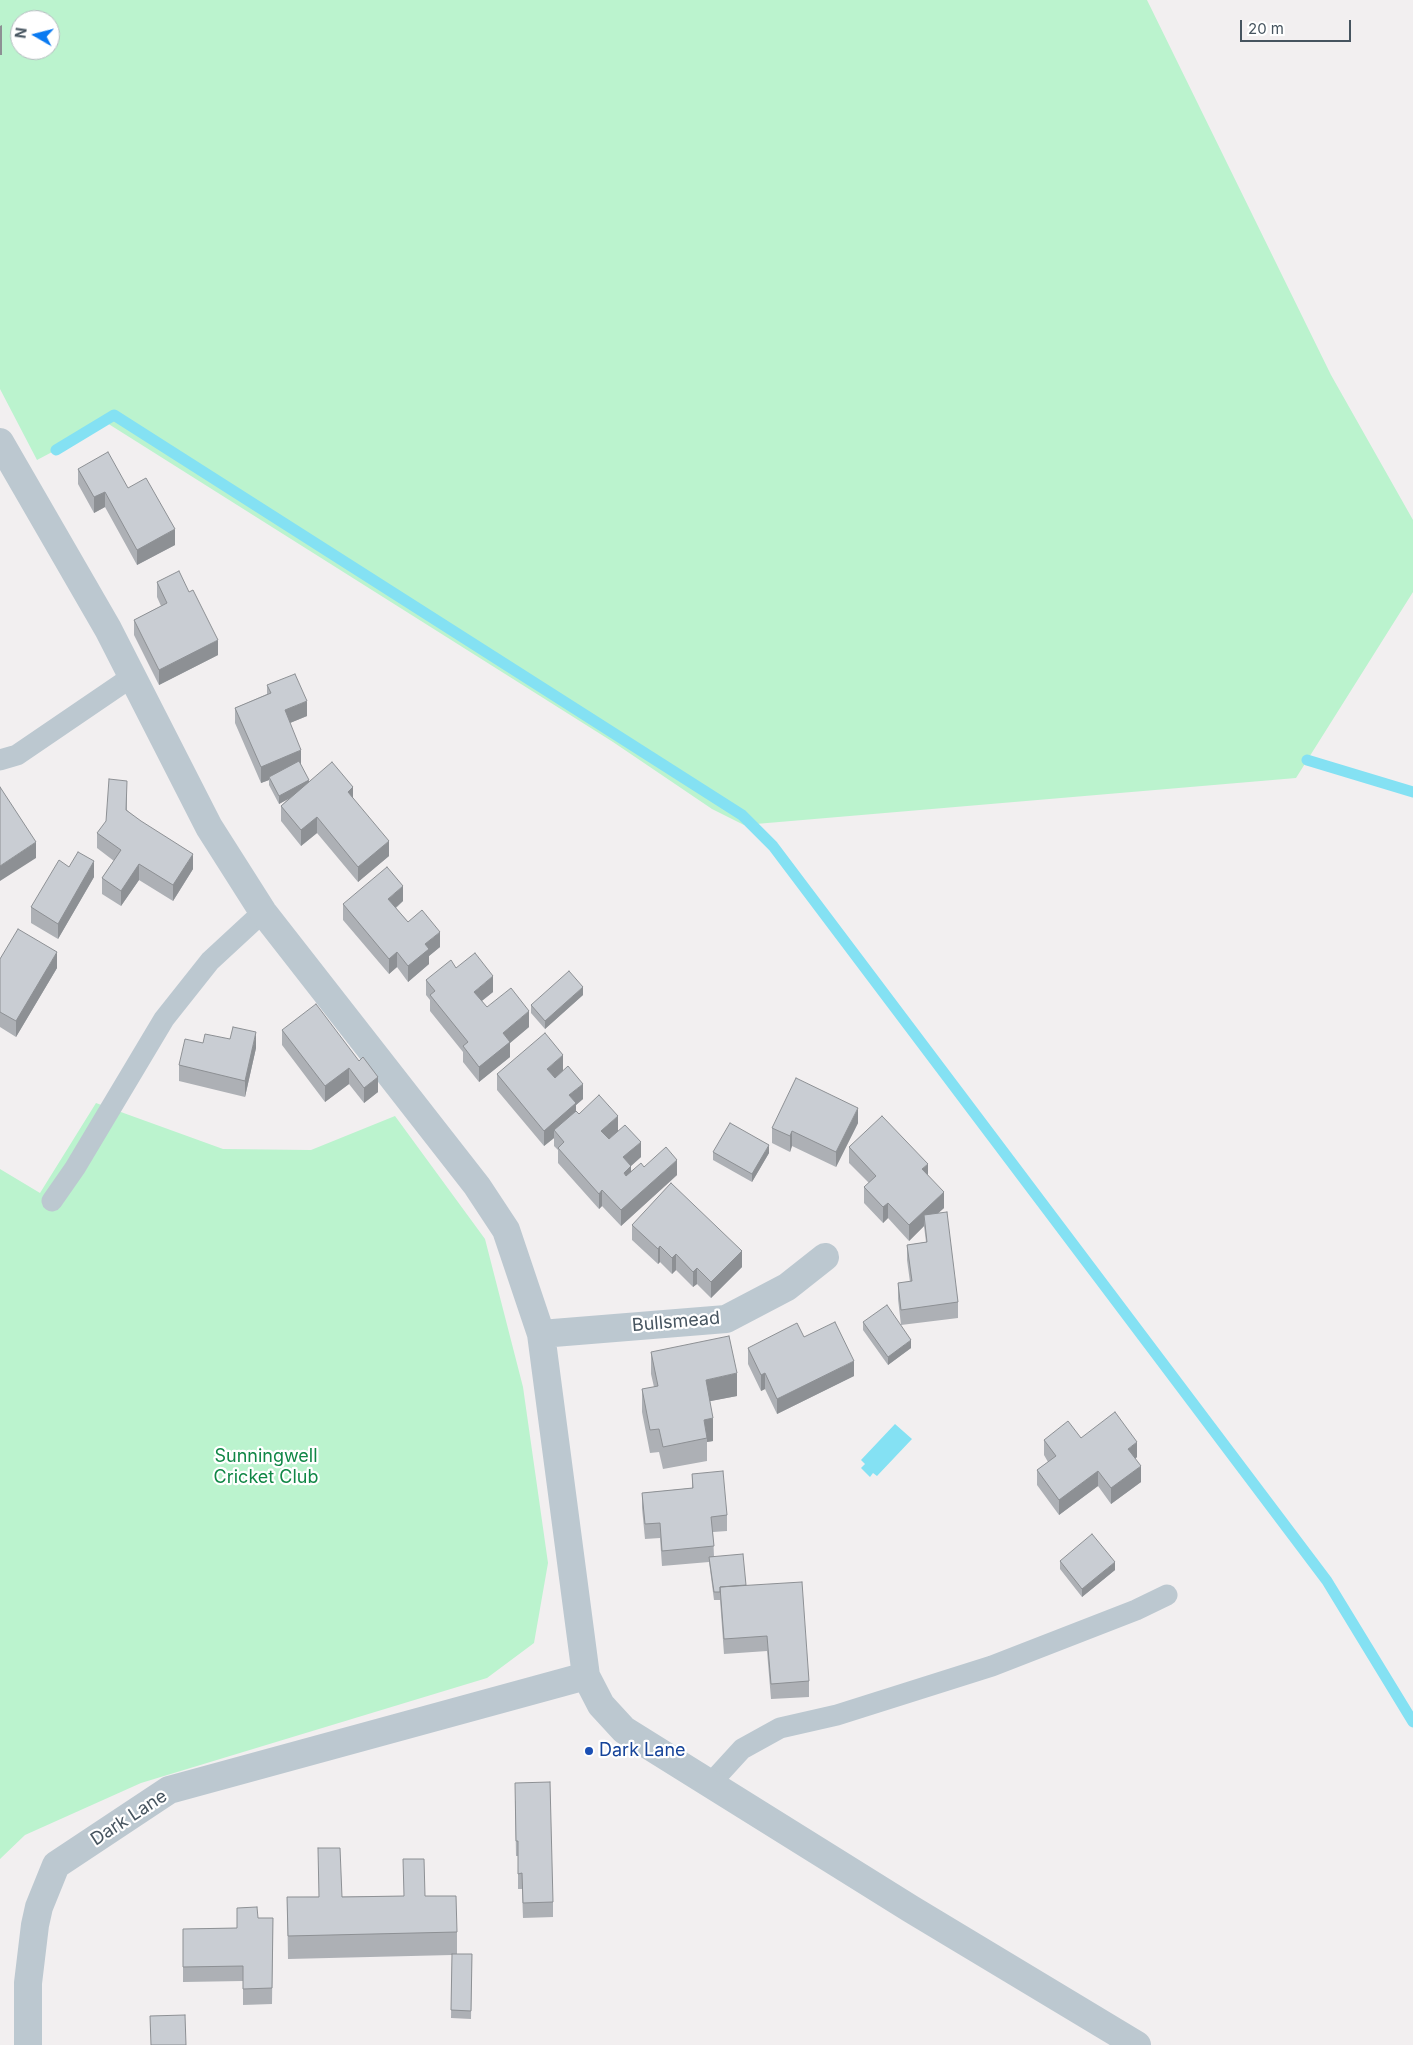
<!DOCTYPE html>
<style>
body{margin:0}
#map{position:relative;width:1413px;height:2045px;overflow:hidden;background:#f2eff0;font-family:Inter,sans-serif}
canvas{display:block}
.north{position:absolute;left:10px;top:10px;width:50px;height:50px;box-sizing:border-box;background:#fff;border:1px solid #b5bbbf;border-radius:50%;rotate:278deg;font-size:14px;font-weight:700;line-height:20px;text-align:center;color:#46545f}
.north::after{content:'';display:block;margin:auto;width:18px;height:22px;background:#0a7af1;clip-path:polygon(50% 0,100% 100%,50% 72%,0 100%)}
.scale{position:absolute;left:1240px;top:20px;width:111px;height:22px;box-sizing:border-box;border:2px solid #46545f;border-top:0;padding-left:6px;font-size:15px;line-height:18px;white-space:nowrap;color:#46545f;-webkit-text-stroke:4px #fff;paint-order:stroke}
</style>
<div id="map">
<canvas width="1413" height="2045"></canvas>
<div class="north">N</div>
<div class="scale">20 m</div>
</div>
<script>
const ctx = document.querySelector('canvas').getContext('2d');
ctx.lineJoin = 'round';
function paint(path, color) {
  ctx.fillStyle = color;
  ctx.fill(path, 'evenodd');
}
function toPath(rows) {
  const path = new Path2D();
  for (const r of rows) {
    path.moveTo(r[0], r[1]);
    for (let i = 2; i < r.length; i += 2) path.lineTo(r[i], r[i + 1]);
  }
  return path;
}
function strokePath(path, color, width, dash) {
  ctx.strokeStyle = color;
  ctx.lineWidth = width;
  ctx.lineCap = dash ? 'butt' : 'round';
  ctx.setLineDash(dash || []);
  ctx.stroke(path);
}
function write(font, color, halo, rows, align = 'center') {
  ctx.font = font + ' Inter,sans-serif';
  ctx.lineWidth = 4.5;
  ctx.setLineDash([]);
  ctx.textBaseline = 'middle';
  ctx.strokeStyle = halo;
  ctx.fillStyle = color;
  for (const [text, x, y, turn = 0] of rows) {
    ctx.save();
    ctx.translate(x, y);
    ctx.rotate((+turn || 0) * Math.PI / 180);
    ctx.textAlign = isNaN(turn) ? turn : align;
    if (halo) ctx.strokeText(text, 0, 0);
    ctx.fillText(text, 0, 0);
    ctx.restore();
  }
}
const green = toPath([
 [0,0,1147,0,1331,375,1413,520,1413,592,1296,778,744,825,712,809,613,742,107,423,37,460,0,389],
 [20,20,50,20,50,50,20,50],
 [96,1103,223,1149,311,1150,395,1116,485,1239,523,1387,548,1563,534,1643,487,1678,141,1783,25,1835,0,1859,0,1169,40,1193]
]);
const water = toPath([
 [895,1424,912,1439,877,1476,873,1473,870,1477,861,1468,865,1464,861,1460]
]);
const stream = toPath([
 [56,450,114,415,742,815,773,846,1327,1581,1413,1722],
 [1307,760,1413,792]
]);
const service = toPath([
 [0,760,17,755,133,676],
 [52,1201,75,1168,164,1019,210,961,263,912],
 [710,1784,742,1749,780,1728,837,1715,992,1666,1136,1610,1167,1595]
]);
const minor = toPath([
 [0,442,108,629,209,827,263,912,477,1186,506,1230,541,1334,586,1676,601,1705,624,1730,911,1909,1137,2045],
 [541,1334,726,1319,787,1287,825,1257],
 [28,2045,28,1983,35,1925,39,1907,56,1865,169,1790,586,1676]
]);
const wall = toPath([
 [78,469,128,488,175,545,137,565,105,507,94,513,78,484],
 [157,582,189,592,218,655,159,685,134,635,134,620,161,606,157,597],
 [267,685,307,716,290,723,301,766,309,782,353,798,389,856,358,882,317,833,301,846,281,821,281,806,289,798,279,804,269,785,269,780,261,783,235,723,235,708,267,694],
 [127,796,127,810,193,869,173,901,139,880,121,906,102,894,102,878,114,861,97,848,97,833],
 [69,867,94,877,58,939,31,923,31,907],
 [403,901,396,908,408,922,440,947,429,956,429,964,408,982,397,967,389,974,343,920,343,904],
 [0,959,57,968,16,1037,0,1027],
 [426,980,493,992,482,1001,487,1007,529,1027,510,1043,510,1057,479,1082,463,1062,463,1052,430,1011,430,1000,426,995],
 [583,995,545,1029,531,1013,531,1005],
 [282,1030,359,1061,378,1092,364,1103,349,1084,325,1102,282,1045],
 [203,1043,256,1048,245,1097,179,1081,179,1065],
 [563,1071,583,1099,576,1105,576,1111,579,1114,618,1131,641,1157,631,1166,631,1171,644,1167,677,1175,621,1226,602,1206,599,1209,558,1163,558,1150,554,1146,554,1138,544,1146,497,1090,497,1074],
 [858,1123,836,1167,792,1146,790,1152,772,1143,772,1128],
 [849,1147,928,1175,944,1208,938,1213,958,1302,958,1318,901,1325,898,1299,898,1283,910,1282,907,1260,907,1245,926,1242,924,1226,909,1241,888,1218,883,1223,864,1203,864,1187,869,1183,849,1163],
 [713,1152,769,1153,752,1182,713,1160],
 [632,1225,742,1267,711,1298,697,1284,693,1287,676,1270,672,1274,660,1262,658,1264,632,1240],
 [863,1322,911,1348,888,1365,863,1330],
 [804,1337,854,1376,777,1414,765,1389,761,1391,748,1364,748,1348],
 [651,1352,737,1396,710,1401,713,1441,707,1442,707,1461,663,1469,659,1452,650,1453,642,1412,642,1389,654,1387,651,1374],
 [1081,1438,1137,1457,1135,1459,1141,1482,1111,1504,1098,1486,1059,1515,1037,1485,1037,1470,1048,1462,1044,1455,1044,1440],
 [692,1474,727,1515,727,1531,713,1532,714,1557,746,1585,809,1681,809,1697,771,1699,767,1651,724,1654,720,1600,714,1600,709,1562,662,1566,660,1538,645,1539,642,1508,642,1493,692,1488],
 [1060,1561,1115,1570,1082,1597,1060,1569],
 [515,1799,553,1902,553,1917,523,1918,522,1889,518,1889,518,1856,516,1856],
 [425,1896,457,1932,457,1954,472,1954,471,2019,451,2018,452,1955,288,1959,287,1897],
 [258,1918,273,1918,272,2004,243,2005,243,1981,183,1982,183,1929,237,1928]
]);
const shadedWall = toPath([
 [2,25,2,55,0,55,0,26],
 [105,492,105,507,94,513,94,497],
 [175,529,175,545,137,565,137,550],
 [218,640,218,655,159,685,159,670],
 [307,701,307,716,285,725,285,710],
 [301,750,301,766,269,777,269,780,261,783,261,767],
 [309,780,309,788,279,804,279,796],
 [353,787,353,803,348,792],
 [317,817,317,833,301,846,301,830],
 [389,841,389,856,358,882,358,867],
 [36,842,36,858,0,881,0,866],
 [193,854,193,869,173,901,173,885],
 [94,861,94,877,58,939,58,924],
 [139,864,139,880,121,906,121,891],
 [403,886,403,901,388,914,388,899],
 [440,932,440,947,429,956,429,964,408,982,408,966,425,944],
 [57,952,57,968,16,1037,16,1021],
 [397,952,397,967,389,974,389,959],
 [493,976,493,992,474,1007,474,992],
 [583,987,583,995,545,1029,545,1021],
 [529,1011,529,1027,510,1043,510,1057,479,1082,479,1067,503,1033],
 [256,1032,256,1048,245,1097,245,1081],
 [563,1055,563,1071,547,1084,547,1069],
 [349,1068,349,1084,325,1102,325,1086],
 [378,1077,378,1092,364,1103,364,1088],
 [583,1084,583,1099,576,1105,576,1119,554,1130,554,1138,544,1146,544,1131,569,1095],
 [858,1108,858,1123,836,1167,836,1152],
 [618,1116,618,1131,601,1146,601,1131],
 [792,1131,792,1146,790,1152,790,1136],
 [641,1142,641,1157,623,1173,623,1157],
 [769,1145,769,1153,752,1182,752,1174],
 [677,1160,677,1175,621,1226,621,1210],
 [928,1164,928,1179,922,1169],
 [631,1166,631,1182,624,1173],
 [602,1190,602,1206,599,1209,599,1194],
 [944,1192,944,1208,925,1225,924,1215,924,1226,909,1241,909,1225],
 [888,1203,888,1218,883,1223,883,1207],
 [660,1246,660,1262,658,1264,658,1249],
 [742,1251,742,1267,711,1298,711,1282],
 [676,1254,676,1270,672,1274,672,1258],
 [697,1268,697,1284,693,1287,693,1272],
 [911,1340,911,1348,888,1365,888,1357],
 [854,1361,854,1376,777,1414,777,1399],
 [737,1373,737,1396,706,1402,706,1380],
 [765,1373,765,1389,761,1391,761,1375],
 [713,1418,713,1441,707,1442,707,1438,704,1420],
 [1137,1442,1137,1457,1128,1465,1128,1449],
 [1141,1466,1141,1482,1111,1504,1111,1488],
 [1098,1471,1098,1486,1059,1515,1059,1500],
 [1115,1562,1115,1570,1082,1597,1082,1589]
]);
const building = toPath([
 [108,452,128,488,146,478,175,529,137,550,105,492,94,497,78,469,108,452],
 [179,571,189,592,193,590,218,640,159,670,134,620,167,603,157,582,179,571],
 [295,674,307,701,285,710,301,750,261,767,235,708,271,693,267,685,295,674],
 [299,761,309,780,279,796,269,777,299,761],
 [332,762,353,787,348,792,389,841,358,867,317,817,301,830,281,806,332,762],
 [109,779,127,781,126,810,141,821,193,854,173,885,139,864,121,891,102,878,121,850,97,833,106,821,109,779],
 [0,787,36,842,0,866,0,787],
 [78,852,94,861,58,924,31,907,59,860,69,867,78,852],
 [387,867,403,886,388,899,408,922,422,910,440,932,425,944,429,949,408,966,397,952,389,959,343,904,387,867],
 [18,929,57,952,16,1021,0,1012,0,959,18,929],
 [475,953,493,976,474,992,487,1007,511,988,529,1011,503,1033,510,1042,479,1067,463,1046,468,1042,430,995,435,991,426,980,451,960,456,968,475,953],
 [569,971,583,987,545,1021,531,1005,569,971],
 [316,1004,359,1061,363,1057,378,1077,364,1088,349,1068,325,1086,282,1030,316,1004],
 [233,1027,256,1032,245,1081,179,1065,185,1039,203,1043,205,1034,230,1039,233,1027],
 [545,1033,563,1055,547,1069,555,1078,568,1066,583,1084,569,1095,576,1103,544,1131,497,1074,545,1033],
 [796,1078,858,1108,836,1152,792,1131,790,1136,772,1128,796,1078],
 [599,1095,618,1116,601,1131,609,1139,625,1125,641,1142,623,1157,631,1166,624,1173,626,1176,641,1163,644,1167,666,1147,677,1160,621,1210,602,1190,599,1194,558,1148,564,1142,554,1130,576,1111,579,1114,599,1095],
 [882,1116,928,1164,922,1169,944,1192,909,1225,888,1203,883,1207,864,1187,876,1176,849,1147,882,1116],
 [730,1123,769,1145,752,1174,713,1152,730,1123],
 [671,1183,742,1251,711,1282,697,1268,693,1272,676,1254,672,1258,660,1246,658,1249,632,1225,671,1183],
 [947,1212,958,1302,901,1310,898,1283,912,1281,907,1245,927,1242,924,1215,947,1212],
 [887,1305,911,1340,888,1357,863,1322,887,1305],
 [835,1322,854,1361,777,1399,765,1373,761,1375,748,1348,797,1323,804,1337,835,1322],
 [729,1336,737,1373,706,1380,713,1418,704,1420,707,1438,663,1447,659,1429,650,1430,642,1389,658,1386,651,1352,729,1336],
 [1115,1412,1137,1442,1128,1449,1141,1466,1111,1488,1098,1471,1059,1500,1037,1470,1056,1456,1044,1440,1068,1421,1081,1438,1115,1412],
 [723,1471,727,1515,711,1517,714,1546,662,1551,660,1523,645,1524,642,1493,693,1488,692,1474,723,1471],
 [1092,1534,1115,1562,1082,1589,1060,1561,1092,1534],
 [743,1554,746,1585,720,1587,720,1592,714,1592,709,1557,743,1554],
 [802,1582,809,1681,771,1684,767,1636,724,1639,720,1587,802,1582],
 [550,1782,553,1902,523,1903,522,1873,518,1874,518,1841,516,1841,515,1783,550,1782],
 [318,1848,340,1848,342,1897,404,1896,403,1859,424,1859,425,1896,456,1896,457,1932,288,1936,287,1897,319,1897,318,1848],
 [257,1907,258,1918,273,1918,272,1988,243,1989,243,1966,183,1967,183,1929,237,1928,237,1908,257,1907],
 [452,1954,472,1954,471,2011,451,2010,452,1954],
 [185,2015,186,2045,151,2045,150,2016,185,2015]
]);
const markers = [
 [589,1751,5,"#1a4fb4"]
];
const streetNames = [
 ["Bullsmead",676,1322,-5],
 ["Dark Lane",129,1818,-33]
];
const parkNames = [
 ["Sunningwell",266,1457],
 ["Cricket Club",266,1478]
];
const transitNames = [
 ["Dark Lane",599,1751]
];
paint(green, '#bbf3ce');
paint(water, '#84e1f3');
strokePath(stream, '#84e1f3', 11);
strokePath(service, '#bcc8d0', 21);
strokePath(minor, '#bcc8d0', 28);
paint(wall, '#adb0b5');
paint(shadedWall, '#8d9094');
paint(building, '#c9cdd3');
strokePath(building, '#8d9094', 1);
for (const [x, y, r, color] of markers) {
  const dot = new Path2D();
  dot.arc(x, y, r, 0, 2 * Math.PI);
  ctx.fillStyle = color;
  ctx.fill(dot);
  strokePath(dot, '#fff', 2);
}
write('18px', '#46545f', '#fff', streetNames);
write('18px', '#108746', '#fff', parkNames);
write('18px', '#164399', '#fff', transitNames, 'left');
</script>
